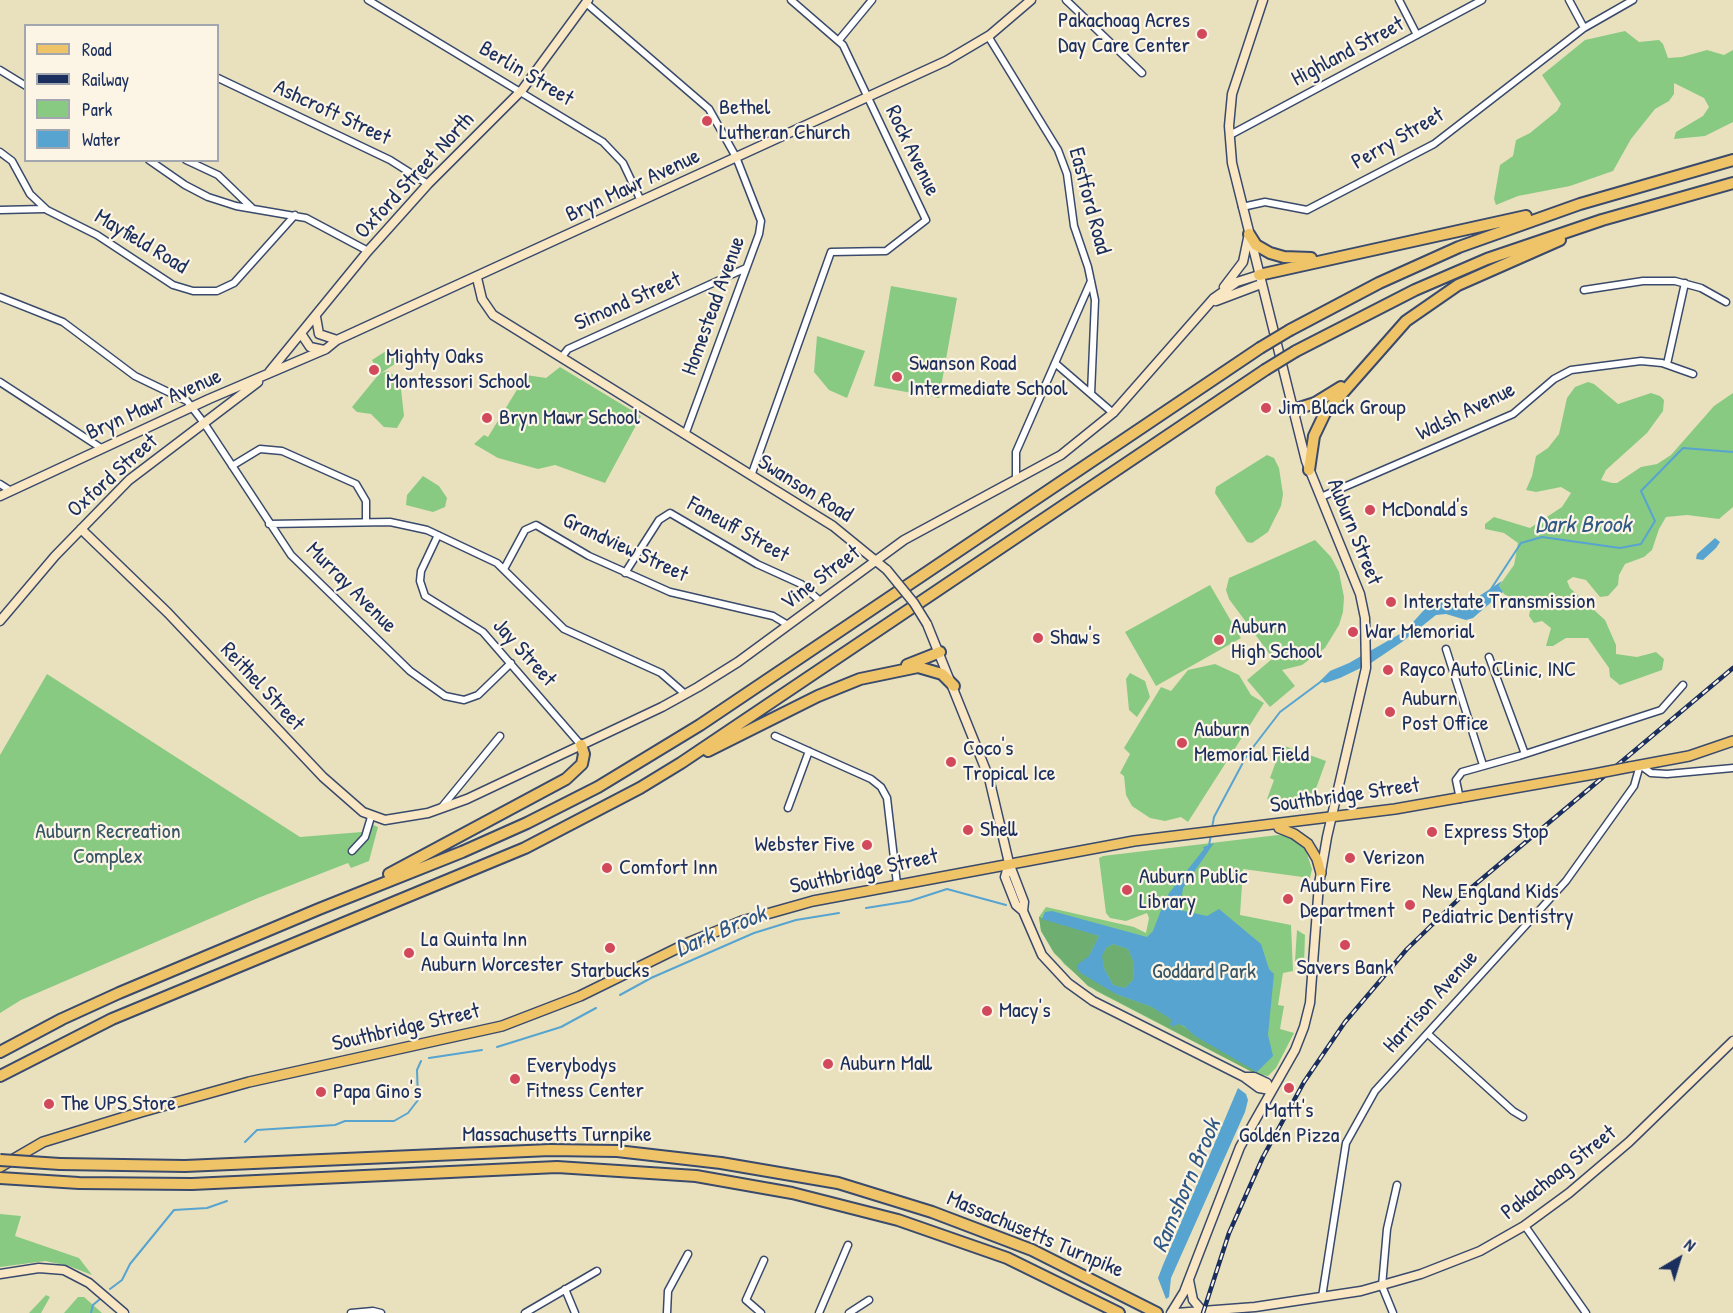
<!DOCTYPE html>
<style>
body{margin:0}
#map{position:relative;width:1733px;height:1313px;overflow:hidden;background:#e9e1be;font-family:"Patrick Hand",sans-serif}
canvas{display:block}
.legend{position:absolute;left:24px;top:24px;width:195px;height:138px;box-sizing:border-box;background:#fcf5e5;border:2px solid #a2a6af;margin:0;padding:8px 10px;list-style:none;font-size:18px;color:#1b2f5e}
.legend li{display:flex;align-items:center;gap:12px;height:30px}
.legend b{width:30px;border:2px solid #a2a6af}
.north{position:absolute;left:1649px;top:1229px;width:60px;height:60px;-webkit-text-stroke:4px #fcf5e5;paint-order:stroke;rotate:38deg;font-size:16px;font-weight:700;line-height:24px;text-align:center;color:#1b2f5e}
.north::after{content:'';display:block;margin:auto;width:21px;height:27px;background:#1b2f5e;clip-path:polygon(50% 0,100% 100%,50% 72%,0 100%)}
</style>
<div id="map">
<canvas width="1733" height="1313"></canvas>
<ul class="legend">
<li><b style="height:8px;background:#efc469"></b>Road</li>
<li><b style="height:8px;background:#1b2f5e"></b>Railway</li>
<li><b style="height:16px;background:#89ca82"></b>Park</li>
<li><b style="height:16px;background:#57a4d0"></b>Water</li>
</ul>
<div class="north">N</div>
</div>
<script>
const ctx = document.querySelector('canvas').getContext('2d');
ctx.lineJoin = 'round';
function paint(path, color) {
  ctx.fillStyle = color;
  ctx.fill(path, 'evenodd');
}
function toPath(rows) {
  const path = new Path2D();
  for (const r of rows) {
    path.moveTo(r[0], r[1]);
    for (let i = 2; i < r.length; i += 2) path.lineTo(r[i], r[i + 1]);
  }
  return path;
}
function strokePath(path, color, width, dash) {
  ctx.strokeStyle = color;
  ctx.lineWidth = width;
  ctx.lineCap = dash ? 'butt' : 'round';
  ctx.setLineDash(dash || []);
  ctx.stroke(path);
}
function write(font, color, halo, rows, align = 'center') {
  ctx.font = font + ' "Patrick Hand",sans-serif';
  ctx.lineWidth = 4.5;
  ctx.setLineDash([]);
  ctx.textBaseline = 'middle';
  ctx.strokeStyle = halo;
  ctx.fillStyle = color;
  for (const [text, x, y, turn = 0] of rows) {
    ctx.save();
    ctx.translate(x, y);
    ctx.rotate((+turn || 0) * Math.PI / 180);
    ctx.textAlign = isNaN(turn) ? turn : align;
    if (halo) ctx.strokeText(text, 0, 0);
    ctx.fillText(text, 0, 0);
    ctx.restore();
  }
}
const green = toPath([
 [1625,31,1639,42,1659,40,1663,44,1668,58,1682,57,1707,50,1724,55,1733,50,1733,122,1705,136,1674,139,1676,132,1703,116,1709,107,1704,98,1674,83,1674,94,1669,101,1655,109,1631,139,1613,171,1570,186,1518,196,1496,205,1494,199,1500,165,1513,156,1516,140,1530,133,1557,111,1561,104,1542,75,1585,40],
 [891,286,957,298,939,398,874,386],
 [817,336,865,351,847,398,829,390,814,372],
 [389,349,401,360,381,373,388,371,400,380,404,416,397,428,384,427,371,414,357,412,352,407,379,374,372,360],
 [560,367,641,416,605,483,555,465,538,469,498,458,474,444,484,435,488,437,526,375,546,378],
 [1588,382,1594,384,1618,404,1651,393,1660,396,1664,400,1663,411,1647,433,1606,470,1601,480,1612,483,1617,483,1641,467,1657,464,1671,455,1714,406,1733,393,1733,507,1719,519,1687,515,1666,517,1659,529,1652,550,1644,557,1625,564,1619,575,1618,585,1608,596,1600,597,1586,580,1573,577,1567,581,1570,588,1605,620,1616,645,1616,654,1637,657,1656,652,1664,659,1662,670,1620,685,1610,677,1609,668,1588,638,1566,638,1553,646,1546,646,1551,628,1542,621,1534,623,1529,616,1532,600,1524,597,1515,600,1504,594,1499,586,1514,565,1518,543,1504,533,1485,529,1485,524,1494,517,1530,528,1562,507,1571,493,1561,487,1536,492,1526,490,1532,476,1536,456,1548,448,1559,434,1567,398,1575,387],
 [1267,455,1274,458,1279,468,1283,494,1281,506,1268,532,1252,543,1247,542,1215,493,1216,487],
 [423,476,439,486,447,498,445,507,433,512,406,505,407,495],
 [1315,540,1331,557,1339,572,1344,597,1343,612,1339,625,1325,648,1302,665,1282,670,1295,686,1270,707,1247,680,1272,659,1274,660,1229,599,1226,590,1229,578],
 [1210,585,1241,638,1156,686,1125,632],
 [1215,664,1239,675,1251,695,1264,703,1188,822,1181,817,1165,821,1150,818,1132,806,1126,795,1124,776,1120,773,1130,754,1124,748,1161,687,1171,691,1188,670],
 [1130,673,1145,681,1150,697,1137,717,1129,710,1126,679],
 [47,674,300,837,362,832,366,822,378,827,369,861,351,868,348,863,258,898,21,1000,0,1013,0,755],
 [1282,745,1326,761,1314,794,1307,792,1300,811,1267,799,1274,780,1270,778],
 [1278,835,1288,836,1305,848,1312,869,1310,878,1243,869,1240,915,1291,925,1293,971,1283,973,1278,1005,1284,1006,1280,1029,1294,1033,1276,1068,1268,1076,1256,1074,1096,991,1064,964,1041,931,1039,917,1046,907,1134,927,1146,933,1149,918,1147,913,1126,921,1110,918,1106,913,1099,858,1103,856],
 [1297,930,1305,935,1304,966,1295,961],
 [0,1214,21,1216,15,1236,79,1258,92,1275,69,1266,45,1261,0,1267],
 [46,1295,50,1297,41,1313,29,1313],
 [78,1297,84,1297,102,1313,64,1313]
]);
const forest = toPath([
 [1039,917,1099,936,1089,956,1116,994,1152,1007,1189,1030,1195,1036,1253,1067,1256,1074,1088,986,1054,953,1041,931],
 [1113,944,1128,949,1134,963,1133,980,1125,988,1113,985,1104,968,1101,956,1106,948]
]);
const water = toPath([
 [1715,538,1720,542,1716,548,1703,560,1696,559,1697,554],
 [1502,581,1499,586,1503,592,1473,618,1466,620,1446,614,1436,615,1402,642,1371,663,1340,678,1325,683,1320,681,1330,671,1349,663,1405,631,1424,610,1435,602,1448,600,1470,602],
 [1214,843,1183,888,1180,910,1207,916,1219,909,1261,944,1269,969,1274,974,1268,1035,1273,1056,1257,1072,1195,1036,1184,1026,1178,1024,1172,1027,1170,1024,1172,1020,1152,1007,1116,994,1079,972,1077,965,1089,956,1099,936,1042,919,1045,912,1052,911,1147,937,1153,931,1166,897,1204,849,1203,847],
 [1113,944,1128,949,1134,963,1133,980,1125,988,1113,985,1104,968,1102,956,1106,948],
 [1238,1088,1246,1094,1248,1100,1245,1112,1171,1278,1169,1297,1166,1299,1158,1278,1163,1265]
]);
const stream = toPath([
 [1491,589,1521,543,1542,537,1620,548,1641,544,1655,521,1641,491,1683,448,1733,452],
 [1212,828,1214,817,1247,755,1280,712,1323,680],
 [1209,846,1211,834],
 [866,908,910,901,947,889,1006,905],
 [620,995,651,978,754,933,796,920,839,913],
 [497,1047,561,1027,596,1008],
 [429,1058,482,1050],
 [245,1142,257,1130,335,1125,345,1121,394,1121,408,1113,418,1100,417,1070,421,1061],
 [110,1289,122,1280,130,1264,174,1210,207,1208,227,1201],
 [91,1313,93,1305,100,1299]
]);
const street = toPath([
 [368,0,603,142,623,163,641,201],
 [1066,0,1142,73],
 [1399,0,1417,35],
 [1569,0,1584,28],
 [586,3,709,109,736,157,761,221,759,234,685,435],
 [988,36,1058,150,1067,174,1074,226,1088,267,1095,300,1091,394],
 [839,40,872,0],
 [0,70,26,86],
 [218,78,390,160,428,184],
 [1230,135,1482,0],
 [0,152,12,161,30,194,47,210,97,235,173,285,193,291,217,291,234,283,295,215],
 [149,160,185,185,208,197,236,206,306,218,368,251],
 [186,160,218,175,252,208],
 [1242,207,1265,202,1307,210,1434,144,1584,28,1633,0],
 [0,210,44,209],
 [1584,290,1643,281,1675,281,1701,288,1726,302],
 [0,297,63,322,135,376,187,401,204,423,291,555,410,671,445,696,464,700,478,695,511,663],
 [561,358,568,349,746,268],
 [1055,363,1113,413],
 [1667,364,1685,283],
 [0,382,101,448],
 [232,466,260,449,282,451,356,484,366,501,366,522],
 [751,476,831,252,886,251,926,220,843,45,791,0],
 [1016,480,1016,452,1091,281],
 [0,484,11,491],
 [1321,497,1513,414,1554,379,1571,370,1641,361,1662,363,1693,374],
 [269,524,390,522,427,530,497,563,564,629,661,673,685,694],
 [438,535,421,571,420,581,425,596,483,632,581,745],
 [504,569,525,530,536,525,589,556,670,592,773,616,788,625],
 [625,573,659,520,670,513,757,564,801,584,820,601],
 [1446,649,1483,765],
 [1489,657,1525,754],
 [775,736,871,779,881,787,887,798,897,884],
 [1460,799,1456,780,1462,772,1519,756,1661,710,1683,685],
 [441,808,500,736],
 [788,808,809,751],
 [352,851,365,837,371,817],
 [1428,1034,1513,1111,1523,1117],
 [1525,1226,1586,1313],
 [565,1289,575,1313],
 [1322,1297,1346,1143,1375,1091,1566,881,1634,786,1640,765,1651,773,1667,774,1733,768],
 [351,1313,373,1311,381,1313],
 [525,1313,597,1271],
 [667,1313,668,1291,688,1254],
 [761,1313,746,1300,764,1260],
 [819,1313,848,1245],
 [849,1313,869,1300],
 [1393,1313,1382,1286,1387,1229,1397,1185]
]);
const secondary = toPath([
 [477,278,482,299,493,315,833,526,887,570],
 [1224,287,1243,262,1248,238],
 [1216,301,1261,284],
 [316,317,319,334,337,340],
 [302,335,310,347,324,350],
 [270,371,368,251,428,184,522,90,588,0],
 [0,496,209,399,326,349,337,340,946,61,990,35,1031,0],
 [81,529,168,613,323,777,363,812,385,820,428,813,467,799,662,707,698,687,738,662,904,540,1061,455,1113,413,1214,298,1237,282,1259,275],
 [0,621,55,556,129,480,258,382],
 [927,624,989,778,1009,863,1024,902,1023,911,1042,955,1068,983,1093,1001,1244,1077,1259,1088,1270,1090],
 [1009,863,1005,877,1016,905,1023,911],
 [1244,1077,1254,1077,1267,1083,1270,1090],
 [0,1274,39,1268,64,1270,89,1283,124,1313],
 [1189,1280,1193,1300,1204,1313],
 [1171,1313,1184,1292,1240,1147,1295,1050,1304,1027,1310,1003,1319,884,1327,837,1366,668,1365,618,1360,594,1306,461,1232,163,1229,126,1232,94,1263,0],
 [1176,1313,1255,1307,1361,1291,1421,1274,1480,1251,1524,1226,1569,1193,1629,1142,1733,1041]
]);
const primary = toPath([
 [1630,767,1689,756,1733,741],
 [1279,828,1294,834,1308,844,1317,859,1321,873],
 [0,1167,43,1142,141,1112,249,1082,502,1026,580,996,690,942,742,921,813,901,1134,841,1395,809,1594,774]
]);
const highway = toPath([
 [1249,234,1256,245,1270,253,1284,257,1311,258],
 [1259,275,1526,216],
 [1290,330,1379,283,1459,247,1580,204,1733,160],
 [1296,351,1415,290,1487,259,1602,220,1733,183],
 [1293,410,1315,403,1341,387],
 [1309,470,1314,436,1325,413,1406,321,1458,285,1560,240],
 [907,665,940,652],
 [708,751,818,696,860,679,918,667,942,674,954,686],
 [389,874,566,779,582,764,584,754,581,745],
 [0,1052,62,1019,119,993,319,909,462,852,527,823,598,787,700,725,1260,348],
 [0,1076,112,1019,525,848,640,788,681,763,1265,370],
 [60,1164,185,1166,550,1150,617,1151,721,1163,838,1183,932,1212,1032,1250,1157,1313],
 [0,1178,79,1183,192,1184,557,1167,696,1176,792,1193,898,1220,1007,1258,1119,1313]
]);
const rail = toPath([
 [1203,1313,1229,1233,1263,1157,1304,1082,1345,1022,1407,949,1465,893,1733,668]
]);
const secondaryBridge = toPath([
 [887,570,914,603,927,624]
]);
const primaryBridge = toPath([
 [1594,774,1630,767]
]);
const highwayBridge = toPath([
 [1260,348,1290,330],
 [1265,370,1296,351],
 [0,1160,60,1164]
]);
const markers = [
 [1202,34,6,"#d1495b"],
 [707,121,6,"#d1495b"],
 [374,370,6,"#d1495b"],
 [897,377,6,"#d1495b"],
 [1266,408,6,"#d1495b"],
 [487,418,6,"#d1495b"],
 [1370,510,6,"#d1495b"],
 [1391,602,6,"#d1495b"],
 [1353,632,6,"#d1495b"],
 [1038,638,6,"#d1495b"],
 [1219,640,6,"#d1495b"],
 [1388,670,6,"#d1495b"],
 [1390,712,6,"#d1495b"],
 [1182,743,6,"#d1495b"],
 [951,762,6,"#d1495b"],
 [968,830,6,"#d1495b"],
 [1432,832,6,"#d1495b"],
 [867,845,6,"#d1495b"],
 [1350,858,6,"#d1495b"],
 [607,868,6,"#d1495b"],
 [1127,890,6,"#d1495b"],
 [1288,899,6,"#d1495b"],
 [1410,905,6,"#d1495b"],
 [1345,945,6,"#d1495b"],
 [610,948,6,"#d1495b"],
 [409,953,6,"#d1495b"],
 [987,1011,6,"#d1495b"],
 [828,1064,6,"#d1495b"],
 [515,1079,6,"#d1495b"],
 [1289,1088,6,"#d1495b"],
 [321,1092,6,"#d1495b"],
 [49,1104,6,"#d1495b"]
];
const poiNames = [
 ["Pakachoag Acres",1190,21,"right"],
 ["Day Care Center",1190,46,"right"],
 ["Bethel",719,108],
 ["Lutheran Church",719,133],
 ["Mighty Oaks",386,357],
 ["Montessori School",386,382],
 ["Swanson Road",909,364],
 ["Intermediate School",909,389],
 ["Jim Black Group",1278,408],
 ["Bryn Mawr School",499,418],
 ["McDonald's",1382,510],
 ["Interstate Transmission",1403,602],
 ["Auburn",1231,627],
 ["High School",1231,652],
 ["War Memorial",1365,632],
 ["Shaw's",1050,638],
 ["Rayco Auto Clinic, INC",1400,670],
 ["Auburn",1402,699],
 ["Post Office",1402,724],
 ["Auburn",1194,730],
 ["Memorial Field",1194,755],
 ["Coco's",963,749],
 ["Tropical Ice",963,774],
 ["Shell",980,830],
 ["Express Stop",1444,832],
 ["Webster Five",855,845,"right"],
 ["Verizon",1362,858],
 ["Comfort Inn",619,868],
 ["Auburn Public",1139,877],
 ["Library",1139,902],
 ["Auburn Fire",1300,886],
 ["Department",1300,911],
 ["New England Kids",1422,892],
 ["Pediatric Dentistry",1422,917],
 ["La Quinta Inn",421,940],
 ["Auburn Worcester",421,965],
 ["Savers Bank",1345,968,"center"],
 ["Starbucks",610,971,"center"],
 ["Macy's",999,1011],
 ["Auburn Mall",840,1064],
 ["Everybodys",527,1066],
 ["Fitness Center",527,1091],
 ["Papa Gino's",333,1092],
 ["The UPS Store",61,1104],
 ["Matt's",1289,1111,"center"],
 ["Golden Pizza",1289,1136,"center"]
];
const streetNames = [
 ["Highland Street",1348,52,-28],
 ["Berlin Street",526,74,31],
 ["Ashcroft Street",332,113,25],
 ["Perry Street",1398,139,-30],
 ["Rock Avenue",912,151,64],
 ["Oxford Street North",415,176,-47],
 ["Bryn Mawr Avenue",633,186,-25],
 ["Eastford Road",1089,201,75],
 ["Mayfield Road",141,242,31],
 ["Simond Street",628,302,-24],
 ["Homestead Avenue",714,306,-70],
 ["Bryn Mawr Avenue",154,405,-24],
 ["Walsh Avenue",1466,412,-26],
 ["Oxford Street",113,476,-42],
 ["Swanson Road",805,489,32],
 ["Faneuff Street",738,530,29],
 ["Auburn Street",1354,532,68],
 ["Grandview Street",625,548,25],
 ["Vine Street",821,578,-37],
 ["Murray Avenue",351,588,45],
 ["Jay Street",524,653,48],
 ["Reithel Street",262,687,47],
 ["Southbridge Street",1345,796,-8],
 ["Southbridge Street",864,872,-12],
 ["Harrison Avenue",1431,1002,-48],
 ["Southbridge Street",406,1028,-13],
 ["Massachusetts Turnpike",557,1135],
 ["Pakachoag Street",1559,1173,-38],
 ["Massachusetts Turnpike",1035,1235,23]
];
const parkNames = [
 ["Auburn Recreation",108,832],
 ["Complex",108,857],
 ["Goddard Park",1204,972]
];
const waterNames = [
 ["Dark Brook",1583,526],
 ["Dark Brook",721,932,-23],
 ["Ramshorn Brook",1187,1186,-67]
];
paint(green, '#89ca82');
paint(forest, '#6eae70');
paint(water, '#57a4d0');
strokePath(stream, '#57a4d0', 2);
strokePath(street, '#3a4a6c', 9);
strokePath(secondary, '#3a4a6c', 11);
strokePath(primary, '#3a4a6c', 12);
strokePath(highway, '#3a4a6c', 14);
strokePath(street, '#fff', 6);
strokePath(secondary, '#f9e7c3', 8);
strokePath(primary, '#efc469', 9);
strokePath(highway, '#efc469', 10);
strokePath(rail, '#1b2f5e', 4.5);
strokePath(rail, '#fcf5e5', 2, [7]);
strokePath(secondaryBridge, '#3a4a6c', 11, []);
strokePath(primaryBridge, '#3a4a6c', 12, []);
strokePath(highwayBridge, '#3a4a6c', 14, []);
strokePath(secondaryBridge, '#f9e7c3', 8);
strokePath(primaryBridge, '#efc469', 9);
strokePath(highwayBridge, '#efc469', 10);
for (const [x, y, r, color] of markers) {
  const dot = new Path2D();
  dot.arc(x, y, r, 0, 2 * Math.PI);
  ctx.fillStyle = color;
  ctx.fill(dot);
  strokePath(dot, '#fcf5e5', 2);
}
write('22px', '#1b2f5e', '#fcf5e5', poiNames, 'left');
write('22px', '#1b2f5e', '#fcf5e5', streetNames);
write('22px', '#365667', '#fcf5e5', parkNames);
write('italic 24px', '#305886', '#fcf5e5', waterNames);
</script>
